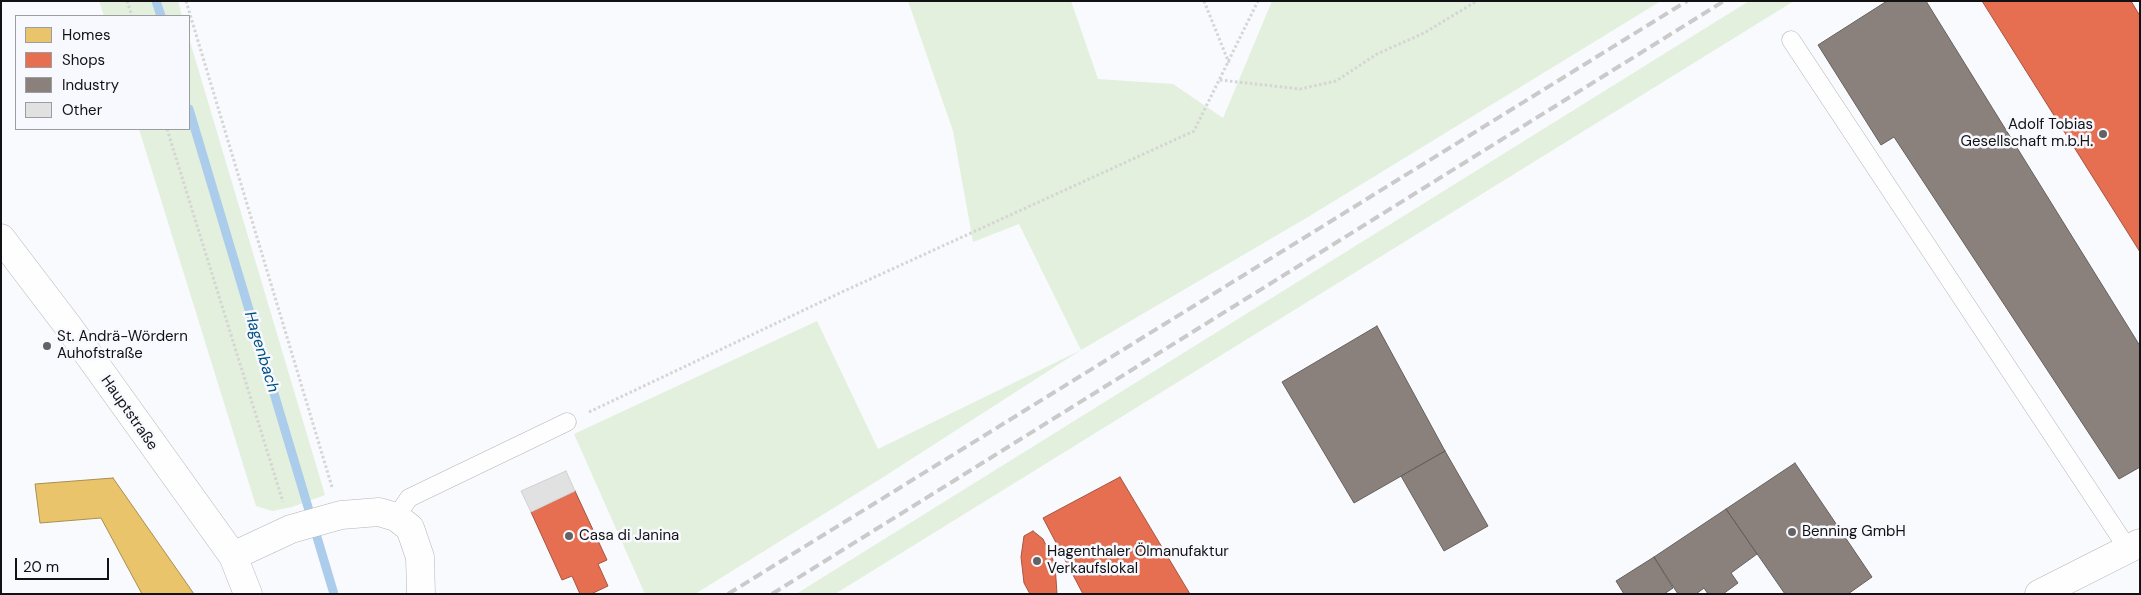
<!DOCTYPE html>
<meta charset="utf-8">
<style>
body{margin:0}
#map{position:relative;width:2141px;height:595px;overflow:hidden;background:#f9fafe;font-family:"DM Sans",sans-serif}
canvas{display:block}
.frame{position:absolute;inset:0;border:2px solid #121214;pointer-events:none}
.legend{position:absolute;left:15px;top:15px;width:175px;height:115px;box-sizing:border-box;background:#f8f9ff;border:1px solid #9c9da1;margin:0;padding:6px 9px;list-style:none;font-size:15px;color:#121214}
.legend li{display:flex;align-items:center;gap:10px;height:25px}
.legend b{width:25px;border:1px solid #9c9da1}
.scale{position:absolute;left:15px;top:558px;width:94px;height:22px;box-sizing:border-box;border:2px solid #121214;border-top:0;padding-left:6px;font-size:15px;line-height:18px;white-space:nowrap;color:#121214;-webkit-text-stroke:4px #f8f9ff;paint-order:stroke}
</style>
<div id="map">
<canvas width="2141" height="595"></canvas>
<div class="frame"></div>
<ul class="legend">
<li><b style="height:14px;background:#e9c46a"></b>Homes</li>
<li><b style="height:14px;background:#e76f51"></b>Shops</li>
<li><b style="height:14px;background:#8a817c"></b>Industry</li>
<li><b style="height:14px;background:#e2e1e2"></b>Other</li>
</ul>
<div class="scale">20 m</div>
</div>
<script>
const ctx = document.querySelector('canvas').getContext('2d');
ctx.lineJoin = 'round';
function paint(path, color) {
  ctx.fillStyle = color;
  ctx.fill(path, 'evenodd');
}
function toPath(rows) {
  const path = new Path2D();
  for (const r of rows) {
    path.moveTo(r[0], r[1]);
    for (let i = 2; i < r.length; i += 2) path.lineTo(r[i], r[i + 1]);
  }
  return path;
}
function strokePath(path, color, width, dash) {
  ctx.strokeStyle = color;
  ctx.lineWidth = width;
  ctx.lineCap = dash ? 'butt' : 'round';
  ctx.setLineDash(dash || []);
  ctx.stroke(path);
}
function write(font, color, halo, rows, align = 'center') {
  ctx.font = font + ' "DM Sans",sans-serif';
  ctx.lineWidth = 5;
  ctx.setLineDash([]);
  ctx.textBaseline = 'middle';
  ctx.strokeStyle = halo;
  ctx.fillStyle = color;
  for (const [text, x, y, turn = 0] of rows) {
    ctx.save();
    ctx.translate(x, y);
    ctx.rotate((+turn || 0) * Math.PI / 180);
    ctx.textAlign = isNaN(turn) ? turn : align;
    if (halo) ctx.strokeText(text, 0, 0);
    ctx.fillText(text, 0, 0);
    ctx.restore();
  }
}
const green = toPath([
 [99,1,178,1,182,16,104,16],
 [908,1,1071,1,1098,79,1173,84,1223,118,1272,1,1661,1,1308,217,1081,350,885,476,695,594,645,594,574,434,817,321,878,449,1081,350,1019,224,973,242,953,131],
 [1749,1,1794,1,835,594,796,594],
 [189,38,325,495,292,507,272,511,256,506,139,129,189,129]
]);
const homes = toPath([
 [113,478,185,581,194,594,142,594,101,518,40,523,35,484,113,478]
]);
const shops = toPath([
 [1982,1,2131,1,2140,16,2140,252,1982,1],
 [1120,477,1190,594,1083,594,1043,518,1120,477],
 [575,491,607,560,598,564,608,586,591,594,580,594,572,576,562,580,531,512,575,491],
 [1033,531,1043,539,1055,564,1057,594,1030,594,1024,583,1021,557,1024,536,1033,531]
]);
const industry = toPath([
 [1887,1,1926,1,2140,346,2140,467,2119,479,1894,137,1881,145,1818,45,1887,1],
 [1377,326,1445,451,1354,503,1282,382,1377,326],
 [1445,451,1488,526,1444,551,1401,476,1445,451],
 [1795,463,1872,577,1848,594,1785,594,1726,509,1795,463],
 [1726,509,1757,554,1731,573,1738,583,1723,594,1708,594,1704,588,1696,594,1678,594,1654,557,1726,509],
 [1654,557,1673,588,1664,594,1624,594,1616,581,1654,557]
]);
const stream = toPath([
 [156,1,161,16],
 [189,109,334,594]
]);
const building = toPath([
 [566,471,575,491,531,512,521,491,566,471]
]);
const path = toPath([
 [127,1,132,16],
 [186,1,332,487],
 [1204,1,1229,63],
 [1220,80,1300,89,1336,81,1377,54,1424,33,1477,1],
 [167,129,283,502],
 [589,412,842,292,1194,131,1258,1]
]);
const service = toPath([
 [1791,40,2128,549],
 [396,517,409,498,567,422]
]);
const minor = toPath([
 [1,238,68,326,233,556,248,594],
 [233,556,291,529,341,515,379,512,396,517,410,528,420,557,421,594],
 [2039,594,2140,543]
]);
const rail = toPath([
 [728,594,1687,1],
 [772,594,1724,1]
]);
const markers = [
 [2103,134,5,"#636366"],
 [47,346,5,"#636366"],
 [1792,532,5,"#636366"],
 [569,536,5,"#636366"],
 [1037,561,5,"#636366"]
];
const poiNames = [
 ["Adolf Tobias",2093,125,"right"],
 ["Gesellschaft m.b.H.",2093,142,"right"],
 ["St. Andrä-Wördern",57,337],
 ["Auhofstraße",57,354],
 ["Benning GmbH",1802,532],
 ["Casa di Janina",579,536],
 ["Hagenthaler Ölmanufaktur",1047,552],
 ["Verkaufslokal",1047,569]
];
const streetNames = [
 ["Hauptstraße",129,413,55]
];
const waterNames = [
 ["Hagenbach",261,352,73]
];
paint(green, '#e3f0dd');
paint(homes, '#e9c46a');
strokePath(homes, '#a88f50', 1);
paint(shops, '#e76f51');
strokePath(shops, '#a7533f', 1);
paint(industry, '#8a817c');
strokePath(industry, '#66605d', 1);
strokePath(stream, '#abcceb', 9);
paint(building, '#e2e1e2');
strokePath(building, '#d1d0d1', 1);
strokePath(service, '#b4b5b8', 19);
strokePath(minor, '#b4b5b8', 29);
strokePath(path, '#d5d5d6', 3, [2.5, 2.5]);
strokePath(service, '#fefeff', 18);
strokePath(minor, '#fefeff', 28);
strokePath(rail, '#cacacb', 4, [10, 5]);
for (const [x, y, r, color] of markers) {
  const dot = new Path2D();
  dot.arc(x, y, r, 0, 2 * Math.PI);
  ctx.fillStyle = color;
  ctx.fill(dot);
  strokePath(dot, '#f8f9ff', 2);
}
write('15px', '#121214', '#f8f9ff', poiNames, 'left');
write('15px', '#121214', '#f8f9ff', streetNames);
write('italic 16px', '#005085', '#f8f9ff', waterNames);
</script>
